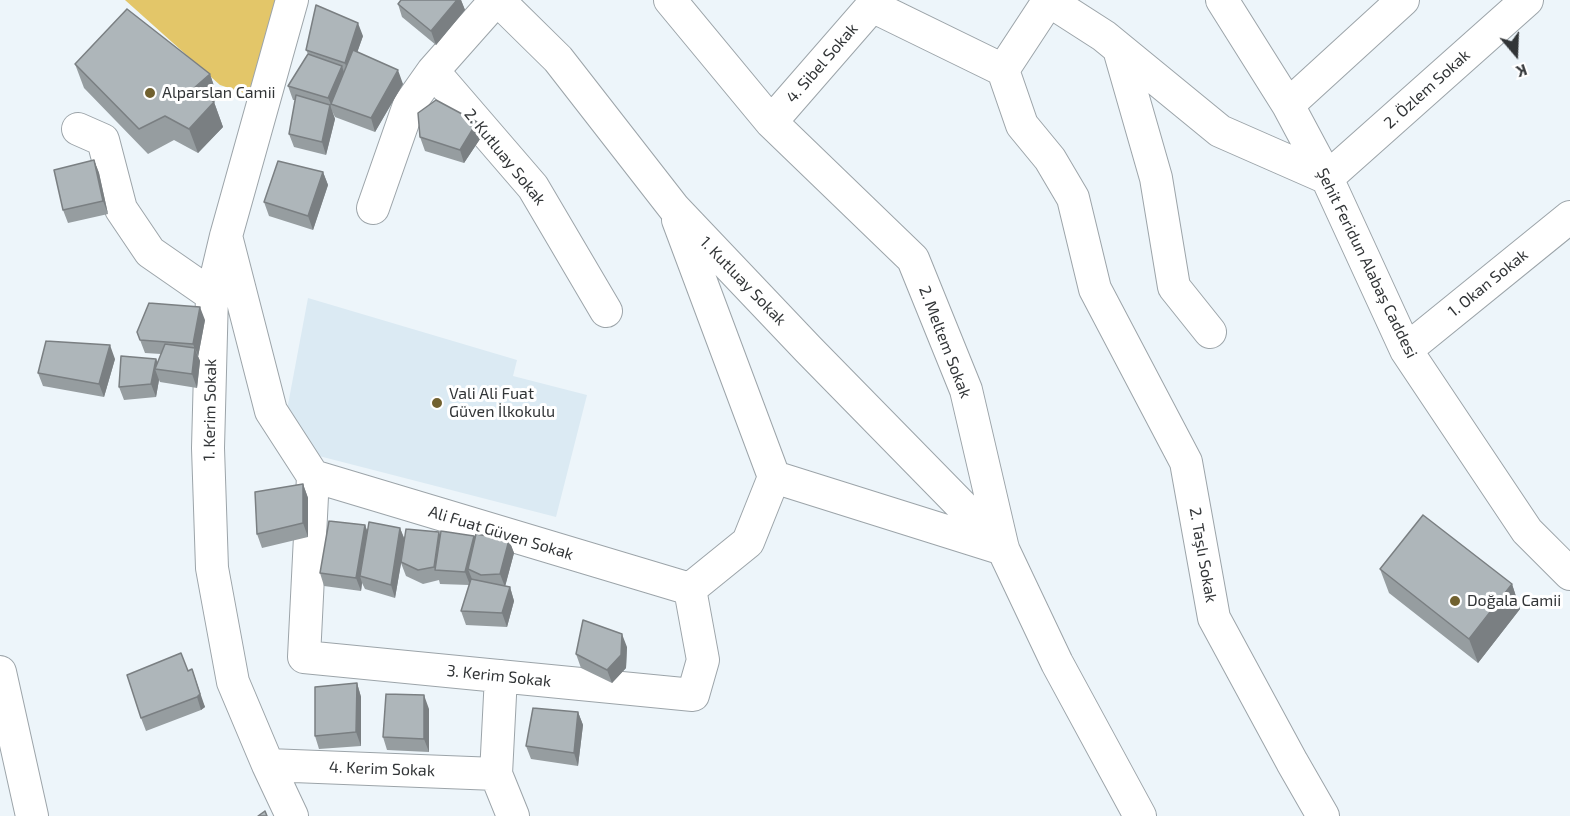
<!DOCTYPE html>
<meta charset="utf-8">
<style>
body{margin:0}
#map{position:relative;width:1570px;height:816px;overflow:hidden;background:#edf5fa;font-family:"Exo 2",sans-serif}
canvas{display:block}
.north{position:absolute;left:1486px;top:24px;width:60px;height:60px;-webkit-text-stroke:4px #fff;paint-order:stroke;rotate:161deg;font-size:16px;font-weight:700;line-height:24px;text-align:center;color:#323537}
.north::after{content:'';display:block;margin:auto;width:21px;height:27px;background:#323537;clip-path:polygon(50% 0,100% 100%,50% 72%,0 100%)}
</style>
<div id="map">
<canvas width="1570" height="816"></canvas>
<div class="north">K</div>
</div>
<script>
const ctx = document.querySelector('canvas').getContext('2d');
ctx.lineJoin = 'round';
function paint(path, color) {
  ctx.fillStyle = color;
  ctx.fill(path, 'evenodd');
}
function toPath(rows) {
  const path = new Path2D();
  for (const r of rows) {
    path.moveTo(r[0], r[1]);
    for (let i = 2; i < r.length; i += 2) path.lineTo(r[i], r[i + 1]);
  }
  return path;
}
function strokePath(path, color, width, dash) {
  ctx.strokeStyle = color;
  ctx.lineWidth = width;
  ctx.lineCap = dash ? 'butt' : 'round';
  ctx.setLineDash(dash || []);
  ctx.stroke(path);
}
function write(font, color, halo, rows, align = 'center') {
  ctx.font = font + ' "Exo 2",sans-serif';
  ctx.lineWidth = 6;
  ctx.setLineDash([]);
  ctx.textBaseline = 'middle';
  ctx.strokeStyle = halo;
  ctx.fillStyle = color;
  for (const [text, x, y, turn = 0] of rows) {
    ctx.save();
    ctx.translate(x, y);
    ctx.rotate((+turn || 0) * Math.PI / 180);
    ctx.textAlign = isNaN(turn) ? turn : align;
    if (halo) ctx.strokeText(text, 0, 0);
    ctx.fillText(text, 0, 0);
    ctx.restore();
  }
}
const built = toPath([
 [308,298,517,360,513,376,587,395,556,517,319,456,287,410]
]);
const green = toPath([
 [125,0,281,0,258,71,247,94,220,85]
]);
const minor = toPath([
 [498,0,558,59,674,208,808,349,1003,548],
 [670,0,771,122,913,259,966,390,1003,549,1057,663,1140,816],
 [1048,0,1104,36,1220,131,1327,178,1527,0],
 [1222,0,1288,105,1327,178,1406,350,1527,531,1570,574],
 [1119,49,1156,178,1174,287,1210,332],
 [1003,70,1022,125,1050,159,1073,198,1095,289,1186,462,1214,618,1292,762,1323,816],
 [1003,70,1049,0],
 [433,71,533,187,606,311],
 [1288,105,1403,0],
 [771,122,872,6,1003,70],
 [78,129,103,140,121,209,150,252,212,295],
 [373,208,409,105,433,71,496,0],
 [678,220,774,477,748,542,690,589],
 [226,236,271,411,313,476,304,657,693,695,703,660,690,589],
 [1406,350,1570,217],
 [313,476,690,589],
 [774,477,1000,548],
 [0,672,32,816],
 [501,676,496,774,513,816],
 [268,765,496,774],
 [292,816,268,765,233,682,212,568,208,448,212,295,226,236,292,0]
]);
const wall = toPath([
 [401,0,461,0,465,10,436,45,402,17,398,4],
 [363,36,357,52,403,84,375,132,335,117,332,111,335,119,326,155,294,147,289,134,295,100,293,100,288,86,308,54,306,50],
 [75,64,210,74,218,98,214,102,223,127,198,153,174,140,148,154,84,88],
 [477,122,482,136,464,163,425,151,420,137],
 [94,160,99,173,108,214,68,223,63,210],
 [323,172,328,185,313,230,269,216,264,202],
 [205,320,198,357,200,361,197,388,160,382,159,380,156,397,124,400,119,387,156,359,158,363,161,354,145,353,137,332],
 [115,359,104,397,43,386,38,373],
 [303,484,308,498,308,537,262,548,257,534],
 [365,525,367,531,400,528,405,540,441,536,474,536,475,537,509,540,514,553,505,586,510,587,514,601,507,627,466,625,461,611,469,585,440,584,439,580,423,584,406,576,401,563,395,598,365,589,362,583,361,591,324,586,320,573],
 [1380,569,1512,584,1520,609,1478,663,1389,593],
 [627,647,626,668,612,683,581,668,576,654],
 [188,671,205,707,201,710,146,731,141,718],
 [357,683,361,697,361,746,319,749,315,736],
 [429,709,429,752,387,750,383,737],
 [578,712,583,725,578,766,531,759,526,746]
]);
const shadedWall = toPath([
 [457,0,461,0,465,10,436,45,431,31],
 [358,23,363,36,349,76,345,63],
 [342,66,346,79,331,104,328,98],
 [398,70,403,84,375,132,371,118],
 [210,74,218,98,202,112,194,88],
 [214,102,223,127,198,153,189,129],
 [330,105,335,119,326,155,322,142],
 [477,122,482,136,464,163,460,150],
 [94,160,99,173,108,214,103,201],
 [323,172,328,185,313,230,308,216],
 [200,307,205,320,198,357,193,344],
 [110,345,115,359,104,397,99,384],
 [195,348,200,361,197,388,192,374],
 [156,359,160,369,155,369,159,380,156,397,151,384],
 [303,484,308,498,308,537,303,523],
 [365,525,370,538,360,576,362,583,361,591,356,578],
 [400,528,405,541,395,598,391,585],
 [439,532,444,545,436,570,434,567],
 [474,536,479,549,468,569,472,579,470,585,465,572],
 [509,540,514,553,505,587,500,574],
 [1512,584,1520,609,1478,663,1469,639],
 [510,587,514,601,507,627,502,613],
 [622,634,627,647,626,668,612,683,607,670],
 [192,669,205,707,201,710,197,697],
 [357,683,361,697,361,746,356,732],
 [424,695,429,709,429,752,424,739],
 [578,712,583,725,578,766,574,753]
]);
const building = toPath([
 [401,0,457,0,431,31,398,4,401,0],
 [316,5,358,23,345,63,306,50,316,5],
 [127,9,210,74,194,88,214,102,189,129,165,116,139,129,75,64,127,9],
 [353,50,398,70,371,118,331,104,353,50],
 [308,54,342,66,328,98,288,86,308,54],
 [296,95,330,105,322,142,289,134,296,95],
 [436,100,477,122,460,150,420,137,418,113,436,100],
 [94,160,103,201,63,210,54,170,94,160],
 [278,161,323,172,308,216,264,202,278,161],
 [149,303,200,307,193,344,140,340,137,332,149,303],
 [46,341,110,345,99,384,38,373,46,341],
 [165,344,195,348,192,374,155,369,165,344],
 [121,356,156,359,151,384,119,387,121,356],
 [303,484,303,523,257,534,255,492,303,484],
 [1423,515,1512,584,1469,639,1380,569,1423,515],
 [329,521,365,525,356,578,320,573,329,521],
 [369,522,400,528,391,585,360,576,369,522],
 [406,529,439,532,434,567,418,570,401,562,406,529],
 [441,531,474,536,465,572,435,570,441,531],
 [476,534,509,540,500,574,481,575,468,569,476,534],
 [471,579,510,587,502,613,461,611,471,579],
 [583,620,622,634,621,655,607,670,576,654,583,620],
 [181,653,188,671,192,669,200,694,197,697,141,718,127,675,181,653],
 [357,683,356,732,315,736,315,687,357,683],
 [386,694,424,695,424,739,383,737,386,694],
 [533,708,578,712,574,753,526,746,533,708],
 [265,811,267,816,258,816,265,811]
]);
const markers = [
 [150,93,6,"#71612f"],
 [437,403,6,"#71612f"],
 [1455,601,6,"#71612f"]
];
const streetNames = [
 ["4. Sibel Sokak",822,63,-49],
 ["2. Özlem Sokak",1427,89,-42],
 ["2. Kutluay Sokak",505,157,51],
 ["Şehit Feridun Alabaş Caddesi",1367,263,64],
 ["1. Kutluay Sokak",743,281,46],
 ["1. Okan Sokak",1488,283,-39],
 ["2. Meltem Sokak",945,342,69],
 ["1. Kerim Sokak",210,410,-89],
 ["Ali Fuat Güven Sokak",501,533,17],
 ["2. Taşlı Sokak",1203,555,80],
 ["3. Kerim Sokak",499,676,6],
 ["4. Kerim Sokak",382,769,2]
];
const poiNames = [
 ["Alparslan Camii",162,93],
 ["Vali Ali Fuat",449,394],
 ["Güven İlkokulu",449,412],
 ["Doğala Camii",1467,601]
];
paint(built, '#dbeaf3');
paint(green, '#e3c669');
strokePath(minor, '#9ca4a9', 34);
strokePath(minor, '#fff', 32);
paint(wall, '#969da0');
paint(shadedWall, '#7a7f82');
paint(building, '#aeb6ba');
strokePath(building, '#7a7f82', 1.5);
for (const [x, y, r, color] of markers) {
  const dot = new Path2D();
  dot.arc(x, y, r, 0, 2 * Math.PI);
  ctx.fillStyle = color;
  ctx.fill(dot);
  strokePath(dot, '#fff', 2);
}
write('16px', '#323537', '#fff', streetNames);
write('16px', '#323537', '#fff', poiNames, 'left');
</script>
